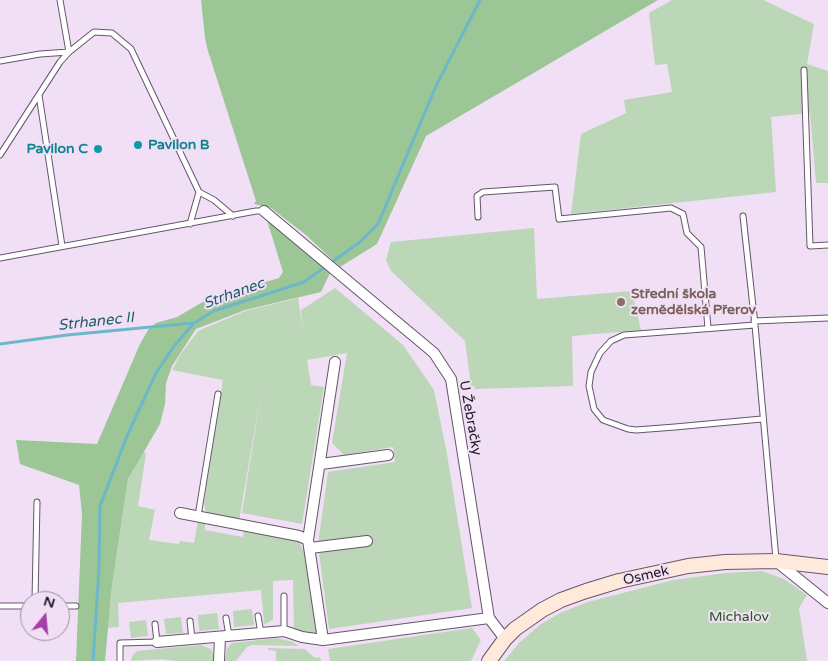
<!DOCTYPE html>
<meta charset="utf-8">
<style>
body{margin:0}
#map{position:relative;width:828px;height:661px;overflow:hidden;background:#f1dff6;font-family:"Varela Round",sans-serif}
canvas{display:block}
.north{position:absolute;left:20px;top:591px;width:50px;height:50px;box-sizing:border-box;background:#f1dff6;border:1px solid #9d90a1;border-radius:50%;rotate:17deg;font-size:14px;font-weight:700;line-height:20px;text-align:center;color:#1f1921}
.north::after{content:'';display:block;margin:auto;width:18px;height:22px;background:#a540a4;clip-path:polygon(50% 0,100% 100%,50% 72%,0 100%)}
</style>
<div id="map">
<canvas width="828" height="661"></canvas>
<div class="north">N</div>
</div>
<script>
const ctx = document.querySelector('canvas').getContext('2d');
ctx.lineJoin = 'round';
function paint(path, color) {
  ctx.fillStyle = color;
  ctx.fill(path, 'evenodd');
}
function toPath(rows) {
  const path = new Path2D();
  for (const r of rows) {
    path.moveTo(r[0], r[1]);
    for (let i = 2; i < r.length; i += 2) path.lineTo(r[i], r[i + 1]);
  }
  return path;
}
function strokePath(path, color, width, dash) {
  ctx.strokeStyle = color;
  ctx.lineWidth = width;
  ctx.lineCap = dash ? 'butt' : 'round';
  ctx.setLineDash(dash || []);
  ctx.stroke(path);
}
function write(font, color, halo, rows, align = 'center') {
  ctx.font = font + ' "Varela Round",sans-serif';
  ctx.lineWidth = 4;
  ctx.setLineDash([]);
  ctx.textBaseline = 'middle';
  ctx.strokeStyle = halo;
  ctx.fillStyle = color;
  for (const [text, x, y, turn = 0] of rows) {
    ctx.save();
    ctx.translate(x, y);
    ctx.rotate((+turn || 0) * Math.PI / 180);
    ctx.textAlign = isNaN(turn) ? turn : align;
    if (halo) ctx.strokeText(text, 0, 0);
    ctx.fillText(text, 0, 0);
    ctx.restore();
  }
}
const green = toPath([
 [672,0,763,0,814,24,807,64,828,71,828,183,816,183,810,113,771,117,776,192,571,214,581,134,626,113,624,100,672,92,667,64,655,65,649,13],
 [534,228,537,299,632,291,641,330,572,336,573,386,475,389,474,386,471,386,465,341,391,271,386,260,391,242],
 [335,288,403,345,434,390,447,454,472,608,329,629,319,553,371,544,370,538,318,544,328,472,395,462,393,447,344,455,332,443,347,353,307,360,311,385,324,387,302,524,242,513,262,387,239,521,209,515,206,512,204,504,206,488,223,380,172,370,180,355,198,331,245,311,298,298,303,330,301,310],
 [143,452,146,453,138,506,155,510,149,540,179,544,180,541,194,543,198,521,205,522,205,530,243,537,244,529,298,540,307,557,318,634,294,632,293,580,273,581,273,619,268,623,264,624,261,590,118,603,119,627,108,628,112,585,128,479],
 [762,571,784,579,807,595,799,608,807,661,504,661,519,643,541,624,560,613,588,602,673,580,726,573],
 [252,609,254,625,234,627,233,611],
 [217,613,219,629,199,631,198,615],
 [181,617,183,633,166,634,164,619],
 [146,620,148,636,131,638,129,622],
 [472,628,481,640,471,661,330,661,328,649],
 [277,638,293,642,299,646,251,645,247,647,236,661,225,661,227,648,232,643],
 [201,645,211,649,214,656,214,661,176,661,161,659,131,661,132,656,137,651],
 [268,648,305,649,315,658,320,657,321,661,276,661,276,651,268,650]
]);
const forest = toPath([
 [201,0,658,0,426,136,377,244,340,267,306,235,271,208,254,204,256,201,208,51,205,38],
 [267,220,271,220,330,273,321,292,245,310,196,329,172,366,166,383,165,404,160,424,128,479,112,585,105,661,76,661,82,514,79,485,20,464,16,440,97,444,140,344,148,330,156,323,177,317,206,300,279,278,283,272]
]);
const stream = toPath([
 [0,344,67,335,193,323],
 [93,661,99,568,100,506,127,436,156,373,174,346,194,323,214,311,304,282,360,242,378,224,436,86,480,0]
]);
const lane = toPath([
 [0,61,40,54,69,52,60,0],
 [804,70,810,246,828,245],
 [39,95,62,246],
 [0,155,60,62,69,52,94,32,112,33,131,49,199,192,214,200,233,216],
 [743,216,755,325,776,559],
 [478,217,477,196,483,192,555,187,559,219,671,208,683,214,687,233,701,247,708,328],
 [190,224,199,192],
 [0,258,256,211,264,211],
 [754,321,828,318],
 [755,325,624,335,611,341,600,353,591,372,589,386,594,409,603,420,628,429,636,430,675,427,762,419],
 [198,516,218,394],
 [284,596,284,631],
 [35,601,37,502],
 [0,606,30,606],
 [60,606,76,606],
 [258,616,261,633],
 [226,618,229,636],
 [190,621,192,639],
 [34,632,34,631],
 [120,661,120,643,157,642,155,624]
]);
const street = toPath([
 [264,211,434,353,451,379,489,618],
 [321,464,388,455],
 [180,513,299,536,308,540,323,640],
 [308,540,335,362],
 [310,548,367,541],
 [776,561,828,603],
 [157,642,284,631,302,637,323,640,489,618,505,639],
 [219,661,220,637]
]);
const secondary = toPath([
 [489,661,505,639,515,629,542,610,561,600,586,591,619,581,688,566,725,562,776,561,828,567]
]);
const markers = [
 [138,145,5,"#0f9aa8"],
 [98,149,5,"#0f9aa8"],
 [621,302,5,"#8d6e63"]
];
const cultureNames = [
 ["Pavilon B",148,145],
 ["Pavilon C",88,149,"right"]
];
const educationNames = [
 ["Střední škola",631,294],
 ["zemědělská Přerov",631,310]
];
const streetNames = [
 ["U Žebračky",470,418,80],
 ["Osmek",646,576,-13]
];
const parkNames = [
 ["Michalov",739,617]
];
const waterNames = [
 ["Strhanec",234,294,-20],
 ["Strhanec II",96,322,-6]
];
paint(green, '#bbd7b8');
paint(forest, '#9cc696');
strokePath(stream, '#6cb8ca', 3);
strokePath(lane, '#66566a', 7);
strokePath(street, '#66566a', 12);
strokePath(secondary, '#66566a', 16);
strokePath(lane, '#fff', 5);
strokePath(street, '#fff', 10);
strokePath(secondary, '#fee9db', 14);
for (const [x, y, r, color] of markers) {
  const dot = new Path2D();
  dot.arc(x, y, r, 0, 2 * Math.PI);
  ctx.fillStyle = color;
  ctx.fill(dot);
  strokePath(dot, '#f1dff6', 2);
}
write('bold 14px', '#0d838f', '#f1dff6', cultureNames, 'left');
write('bold 14px', '#785e54', '#f1dff6', educationNames, 'left');
write('14px', '#1f1921', '#f1dff6', streetNames);
write('14px', '#235b1e', '#f1dff6', parkNames);
write('italic 15px', '#1e5d6a', '#f1dff6', waterNames);
</script>
